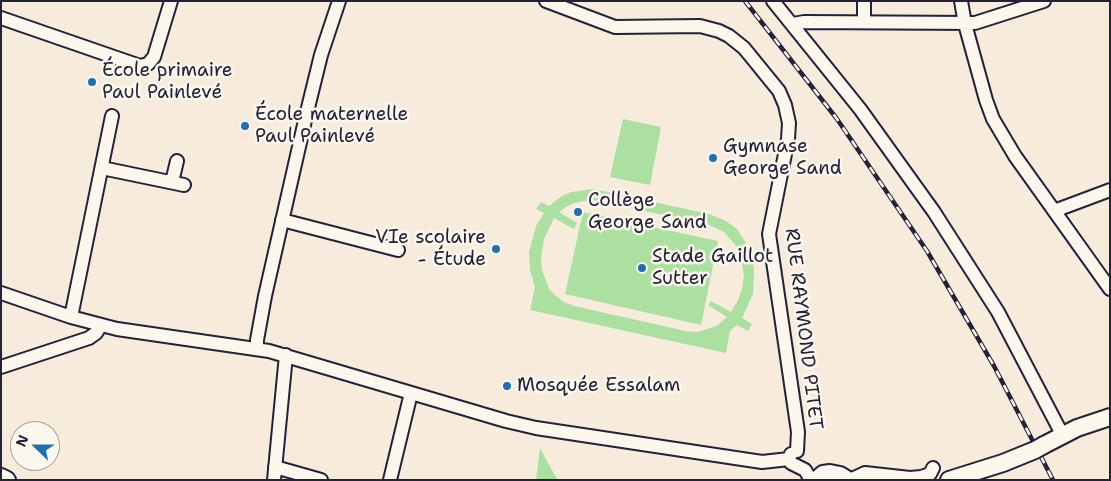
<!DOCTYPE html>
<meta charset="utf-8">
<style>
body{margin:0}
#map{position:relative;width:1111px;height:481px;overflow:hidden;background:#f7ebdb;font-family:"Shantell Sans",sans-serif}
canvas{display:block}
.frame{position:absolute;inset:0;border:2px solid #22223b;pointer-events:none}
.north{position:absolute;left:10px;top:421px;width:50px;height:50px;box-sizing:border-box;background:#fbf7ec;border:1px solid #a4a2a5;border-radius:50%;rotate:292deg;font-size:14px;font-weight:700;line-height:20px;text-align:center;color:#22223b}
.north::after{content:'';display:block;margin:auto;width:18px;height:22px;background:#1f6fb2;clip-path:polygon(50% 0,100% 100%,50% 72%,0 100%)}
</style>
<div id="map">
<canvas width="1111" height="481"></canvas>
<div class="frame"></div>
<div class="north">N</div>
</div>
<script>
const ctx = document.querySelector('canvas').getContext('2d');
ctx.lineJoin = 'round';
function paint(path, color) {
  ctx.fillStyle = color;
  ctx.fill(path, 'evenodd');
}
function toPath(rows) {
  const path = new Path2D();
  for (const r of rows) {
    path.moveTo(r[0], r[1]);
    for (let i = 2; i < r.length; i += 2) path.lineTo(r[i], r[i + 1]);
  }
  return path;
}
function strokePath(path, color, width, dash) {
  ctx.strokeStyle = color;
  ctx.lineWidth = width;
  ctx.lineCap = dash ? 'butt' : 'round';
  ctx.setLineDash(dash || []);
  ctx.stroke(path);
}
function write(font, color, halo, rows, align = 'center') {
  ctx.font = font + ' "Shantell Sans",sans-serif';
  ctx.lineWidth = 5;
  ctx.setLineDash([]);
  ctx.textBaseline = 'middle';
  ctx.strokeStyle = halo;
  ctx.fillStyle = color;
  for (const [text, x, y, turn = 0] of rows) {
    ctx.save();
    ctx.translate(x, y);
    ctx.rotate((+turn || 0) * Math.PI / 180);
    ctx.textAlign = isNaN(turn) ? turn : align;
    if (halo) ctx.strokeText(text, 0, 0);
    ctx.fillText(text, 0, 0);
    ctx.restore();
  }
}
const green = toPath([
 [623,119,661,127,650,185,610,177],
 [594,189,709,214,726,221,737,229,749,248,753,260,754,273,753,294,742,318,752,324,748,331,737,325,730,331,726,353,530,310,535,288,530,270,529,252,536,226,544,213,536,209,541,202,549,206,562,196,571,192],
 [591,200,707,224,724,232,737,247,741,256,744,276,742,289,738,300,731,312,711,301,708,305,727,317,718,325,708,329,697,332,686,331,574,306,564,302,556,296,549,289,542,270,541,259,544,239,554,218,574,229,577,223,559,212,566,207,574,203],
 [583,212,718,241,701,325,565,294],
 [540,448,549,465,558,480,536,480]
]);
const minor = toPath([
 [546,1,615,27,700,26,719,31,729,36,744,48,779,91,785,105,789,123,788,139,769,234,798,432,797,451],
 [773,1,860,109,934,212,998,312,1063,436],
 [961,1,965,24,986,100,993,119,1015,156,1110,289],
 [1,18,140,66,148,64,154,57,171,1],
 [864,22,864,1],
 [793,24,804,22,975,23,1044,1],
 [102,168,184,185],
 [172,182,177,161],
 [1054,211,1110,190],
 [282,220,398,250],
 [1,293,71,317,117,329,269,351,506,421,536,428,762,462,789,459],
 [71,317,112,116],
 [257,349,257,340,265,296,306,116,321,55,339,1],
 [1,367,89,338,96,333,101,325],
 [791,454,789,458,791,463,805,470,811,480],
 [275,467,321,480],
 [274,480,286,355],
 [390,480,411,393],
 [850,480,865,473,910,478,921,477,930,474,933,468]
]);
const major = toPath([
 [1044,445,1077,428,1110,417],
 [1,477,7,480],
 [816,480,823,474,830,473,840,475,848,480],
 [949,480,1003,463,1035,450]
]);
const rail = toPath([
 [745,1,837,119,927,251,994,366,1053,480]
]);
const majorBridge = toPath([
 [1035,450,1044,445]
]);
const markers = [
 [92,82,5,"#1f6fb2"],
 [245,126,5,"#1f6fb2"],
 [713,158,5,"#1f6fb2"],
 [578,212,5,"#1f6fb2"],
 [496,249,5,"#1f6fb2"],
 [642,268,5,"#1f6fb2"],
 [507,386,5,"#1f6fb2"]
];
const poiNames = [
 ["École primaire",102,71],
 ["Paul Painlevé",102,93],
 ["École maternelle",255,115],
 ["Paul Painlevé",255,137],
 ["Gymnase",723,147],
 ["George Sand",723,169],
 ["Collège",588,201],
 ["George Sand",588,223],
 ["VIe scolaire",486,238,"right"],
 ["- Étude",486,260,"right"],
 ["Stade Gaillot",652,257],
 ["Sutter",652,279],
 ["Mosquée Essalam",517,386]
];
const streetNames = [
 ["RUE RAYMOND PITET",803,329,83]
];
paint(green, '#ace0a1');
strokePath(minor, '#22223b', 16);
strokePath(major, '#22223b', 20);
strokePath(minor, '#fbf7ec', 12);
strokePath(major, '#fbf7ec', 16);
strokePath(rail, '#22223b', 4.5);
strokePath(rail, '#fbf7ec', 2.5, [8]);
strokePath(majorBridge, '#22223b', 20, []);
strokePath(majorBridge, '#fbf7ec', 16);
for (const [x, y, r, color] of markers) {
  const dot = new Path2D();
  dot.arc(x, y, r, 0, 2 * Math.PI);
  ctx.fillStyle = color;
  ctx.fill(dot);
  strokePath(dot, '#fbf7ec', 2);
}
write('19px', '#22223b', '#fbf7ec', poiNames, 'left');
write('19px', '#22223b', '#fbf7ec', streetNames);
</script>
